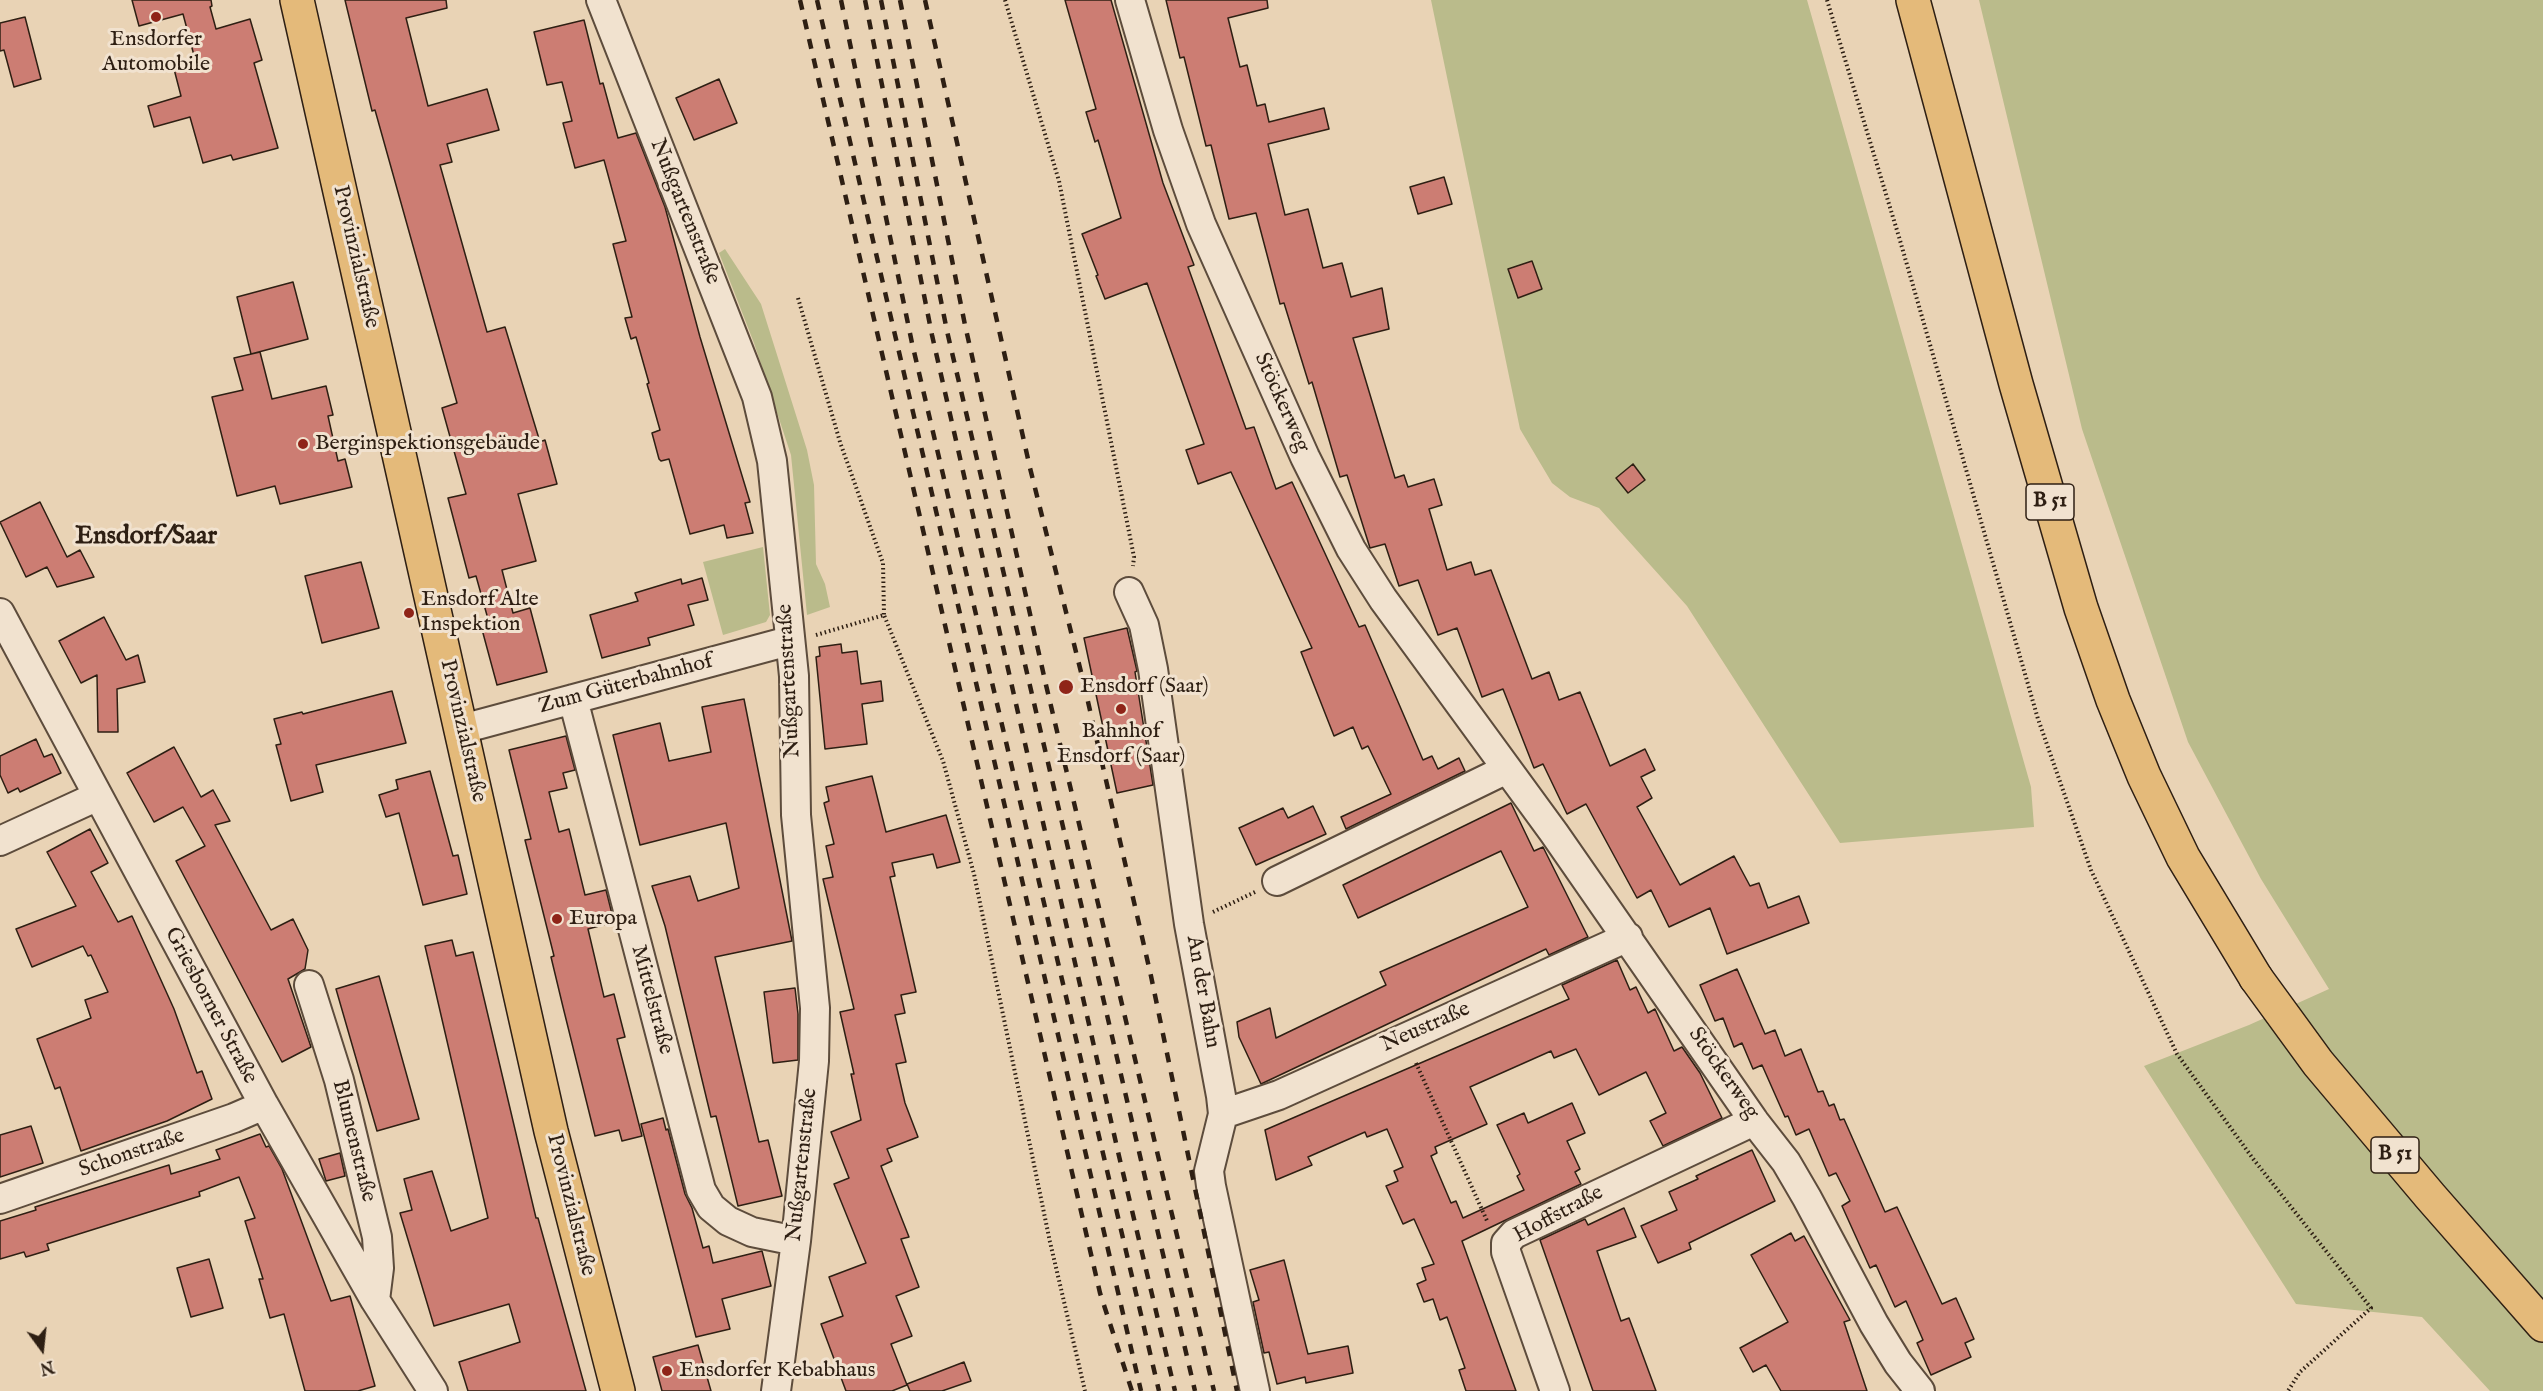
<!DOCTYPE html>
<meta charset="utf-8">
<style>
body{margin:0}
#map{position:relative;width:2543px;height:1391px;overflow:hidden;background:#e9d3b5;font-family:"IM FELL English",serif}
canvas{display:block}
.north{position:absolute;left:12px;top:1319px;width:60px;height:60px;-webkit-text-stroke:4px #f1e2cf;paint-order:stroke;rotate:165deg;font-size:16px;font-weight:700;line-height:24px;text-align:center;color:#2e1f13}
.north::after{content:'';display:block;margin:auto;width:21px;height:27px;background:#2e1f13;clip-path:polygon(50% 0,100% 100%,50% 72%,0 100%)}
</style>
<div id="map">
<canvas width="2543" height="1391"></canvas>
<div class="north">N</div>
</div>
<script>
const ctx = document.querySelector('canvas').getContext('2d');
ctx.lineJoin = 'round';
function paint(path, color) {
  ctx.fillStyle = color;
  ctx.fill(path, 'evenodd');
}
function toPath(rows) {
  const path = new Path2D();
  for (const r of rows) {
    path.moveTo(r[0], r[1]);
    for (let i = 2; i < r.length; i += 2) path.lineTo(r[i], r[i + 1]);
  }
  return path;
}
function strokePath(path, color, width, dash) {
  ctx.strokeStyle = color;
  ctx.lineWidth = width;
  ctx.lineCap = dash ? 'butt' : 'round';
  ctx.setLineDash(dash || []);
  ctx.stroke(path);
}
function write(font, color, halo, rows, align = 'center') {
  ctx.font = font + ' "IM FELL English",serif';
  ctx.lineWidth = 6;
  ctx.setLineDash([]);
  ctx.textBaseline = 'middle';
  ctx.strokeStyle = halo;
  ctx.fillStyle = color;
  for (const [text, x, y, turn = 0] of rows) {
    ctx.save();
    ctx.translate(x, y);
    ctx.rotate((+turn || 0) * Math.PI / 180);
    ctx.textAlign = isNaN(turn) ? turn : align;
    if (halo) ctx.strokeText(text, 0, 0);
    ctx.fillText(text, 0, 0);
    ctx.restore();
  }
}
const green = toPath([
 [1431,0,1807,0,2031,787,2034,827,1840,843,1687,606,1599,508,1570,497,1552,483,1520,429],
 [1979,0,2543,0,2543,1391,2490,1391,2422,1317,2296,1304,2144,1066,2249,1025,2329,989,2261,879,2188,742,2082,429],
 [725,249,761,304,807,450,814,485,816,564,825,584,830,607,807,615,791,455,754,343,719,253],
 [763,547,770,615,766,622,723,635,703,562]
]);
const building = toPath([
 [132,0,211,0,212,6,210,7,216,29,250,19,262,60,254,63,278,148,233,160,231,155,203,163,190,117,154,127,148,106,181,96,174,69,196,63,183,14,139,26,132,0],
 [345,0,446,0,447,8,406,18,428,106,487,89,499,130,447,144,452,162,440,165,487,332,505,327,540,442,545,440,557,484,518,494,536,561,502,570,513,613,530,608,547,672,497,685,480,622,488,619,476,576,469,578,448,498,466,494,442,408,457,403,375,110,372,111,345,0],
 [1065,0,1111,0,1163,183,1194,265,1188,267,1246,429,1254,427,1276,489,1292,482,1359,627,1365,625,1423,760,1432,756,1438,769,1459,758,1465,771,1346,829,1341,817,1391,794,1368,746,1362,749,1353,727,1334,736,1301,652,1312,648,1231,472,1198,484,1186,450,1204,444,1147,283,1105,299,1096,276,1098,275,1082,234,1121,218,1098,140,1095,142,1086,112,1096,109,1065,0],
 [1166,0,1267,0,1268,8,1228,18,1240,67,1247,65,1257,106,1265,104,1269,122,1324,108,1329,129,1268,144,1285,215,1308,209,1323,268,1342,263,1351,297,1382,288,1389,329,1353,338,1395,478,1404,475,1408,487,1434,479,1442,505,1429,509,1447,570,1471,562,1475,575,1491,570,1532,679,1549,672,1559,700,1580,692,1610,766,1645,749,1655,770,1641,777,1652,798,1637,807,1680,885,1734,856,1750,886,1759,883,1768,908,1799,896,1809,923,1727,954,1710,908,1669,927,1651,890,1637,898,1586,804,1567,814,1543,764,1534,768,1503,689,1482,697,1457,628,1438,635,1418,580,1399,586,1385,544,1370,548,1347,475,1340,477,1312,382,1309,384,1284,303,1280,304,1256,213,1229,219,1211,145,1206,146,1184,57,1180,58,1166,0],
 [25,17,41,79,14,87,4,50,0,51,0,23,25,17],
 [584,20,600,84,603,83,618,138,636,133,665,207,700,337,750,502,745,503,753,533,727,538,724,525,690,534,669,459,661,461,659,459,652,433,660,430,647,384,649,383,636,337,631,339,625,318,632,317,613,244,626,241,604,160,575,168,563,123,572,121,562,82,547,85,534,32,584,20],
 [719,79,737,123,694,140,676,98,719,79],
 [1444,177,1452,204,1418,214,1410,187,1444,177],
 [1532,261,1542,289,1518,298,1508,269,1532,261],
 [293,282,308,339,251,354,237,297,293,282],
 [260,352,272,399,326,386,333,415,328,416,338,461,345,459,352,487,280,504,275,486,237,496,212,397,243,390,234,358,260,352],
 [1633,464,1645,480,1628,493,1616,478,1633,464],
 [40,502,67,557,80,550,94,577,57,587,47,567,26,577,0,522,40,502],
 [361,562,379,628,322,643,305,576,361,562],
 [702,578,708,600,688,605,694,625,648,638,650,645,602,658,590,615,638,601,635,593,681,579,682,584,702,578],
 [104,617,126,660,138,655,145,682,117,689,118,732,98,732,97,675,81,683,59,641,104,617],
 [1127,628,1137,671,1135,672,1153,785,1117,793,1084,638,1127,628],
 [841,644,842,653,857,651,861,684,881,681,883,701,862,704,867,744,825,749,816,657,820,656,819,647,841,644],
 [392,691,406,743,316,765,323,792,291,801,276,745,281,744,274,719,302,712,303,714,392,691],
 [744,699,792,941,715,957,759,1142,768,1140,782,1196,738,1206,716,1116,711,1117,665,926,652,886,690,876,698,901,739,888,726,823,640,845,613,735,660,723,669,761,711,752,702,707,744,699],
 [566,736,575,770,563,773,567,788,549,792,559,832,569,829,585,895,606,890,614,922,588,929,604,997,614,994,625,1037,617,1039,642,1136,622,1141,619,1130,595,1136,563,1007,551,957,554,956,525,840,531,839,509,750,566,736],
 [36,739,44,757,52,754,61,773,20,792,18,788,8,793,0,775,0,756,36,739],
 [174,747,201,797,213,790,230,821,215,825,271,930,293,919,308,950,305,969,288,979,311,1047,282,1062,176,861,205,846,183,807,154,822,127,773,174,747],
 [430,771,453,856,458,855,467,894,423,905,399,813,386,817,379,795,398,789,396,780,430,771],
 [872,776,886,832,946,815,960,862,937,868,933,854,892,863,895,876,890,877,916,992,901,995,905,1013,895,1015,906,1062,896,1064,905,1103,918,1137,887,1149,892,1161,881,1166,909,1237,901,1239,919,1287,896,1296,912,1336,891,1344,907,1385,892,1391,846,1391,821,1324,843,1316,829,1277,866,1263,834,1184,849,1178,831,1132,861,1120,851,1074,854,1074,840,1012,854,1009,823,879,833,877,826,846,834,844,824,803,829,801,826,787,872,776],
 [1511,803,1534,851,1543,847,1588,937,1549,955,1546,949,1261,1084,1239,1037,1237,1022,1270,1008,1276,1038,1386,985,1380,972,1528,907,1501,851,1358,918,1343,885,1511,803],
 [1313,806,1326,834,1256,865,1239,828,1283,808,1288,818,1313,806],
 [90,829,108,863,91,872,118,922,132,916,174,1009,197,1073,202,1071,212,1099,167,1121,81,1151,60,1087,55,1089,37,1039,91,1018,85,1000,108,992,91,955,88,956,83,946,32,967,16,929,76,906,47,852,90,829],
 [452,940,456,956,473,952,536,1218,538,1218,586,1391,468,1391,459,1362,520,1342,509,1304,434,1326,400,1213,412,1210,404,1179,432,1171,451,1231,488,1218,425,946,452,940],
 [1617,960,1630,990,1636,987,1648,1013,1655,1009,1674,1051,1682,1047,1700,1073,1722,1118,1663,1146,1650,1121,1666,1113,1646,1072,1599,1095,1576,1049,1554,1058,1551,1051,1470,1087,1487,1124,1435,1147,1437,1153,1431,1156,1451,1203,1456,1201,1463,1218,1524,1190,1517,1176,1520,1174,1497,1125,1524,1113,1528,1123,1572,1103,1585,1133,1567,1141,1580,1169,1575,1172,1581,1184,1462,1241,1516,1391,1466,1391,1459,1370,1465,1368,1447,1317,1440,1320,1433,1299,1424,1302,1417,1284,1426,1280,1422,1268,1434,1264,1414,1219,1403,1224,1386,1186,1398,1181,1394,1171,1403,1167,1387,1129,1367,1137,1365,1132,1308,1157,1312,1165,1276,1180,1265,1130,1569,999,1562,985,1617,960],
 [1737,969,1765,1034,1775,1030,1785,1056,1801,1049,1818,1092,1823,1091,1829,1106,1834,1104,1840,1120,1844,1119,1885,1212,1897,1207,1942,1304,1956,1298,1974,1339,1965,1343,1971,1357,1931,1375,1917,1343,1923,1340,1906,1301,1895,1307,1876,1265,1870,1268,1842,1206,1850,1201,1836,1173,1829,1176,1809,1129,1796,1135,1788,1116,1785,1117,1762,1065,1753,1069,1742,1043,1734,1047,1723,1018,1715,1021,1700,985,1737,969],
 [379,976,419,1119,377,1131,336,989,379,976],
 [795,988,798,1014,798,1060,773,1063,764,992,795,988],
 [663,1118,666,1130,668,1129,685,1194,692,1208,703,1248,709,1246,713,1263,762,1251,771,1286,722,1299,730,1329,696,1337,641,1124,663,1118],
 [31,1126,43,1163,0,1177,0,1135,31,1126],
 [260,1134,266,1147,269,1146,282,1169,331,1301,350,1296,375,1386,358,1391,305,1391,284,1314,270,1318,259,1279,263,1279,245,1221,255,1218,239,1177,199,1192,200,1196,47,1244,49,1250,26,1257,24,1252,0,1259,0,1221,36,1210,35,1207,169,1165,171,1174,220,1159,216,1150,260,1134],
 [1752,1150,1775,1201,1689,1243,1691,1249,1658,1263,1641,1226,1677,1210,1669,1192,1698,1179,1696,1176,1752,1150],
 [340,1153,345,1176,326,1181,319,1159,340,1153],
 [1624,1208,1636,1237,1597,1251,1621,1321,1629,1318,1656,1391,1593,1391,1540,1240,1585,1219,1588,1225,1624,1208],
 [1791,1233,1795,1241,1804,1236,1850,1320,1844,1322,1867,1391,1781,1391,1766,1365,1753,1372,1740,1348,1788,1322,1751,1255,1791,1233],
 [209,1259,223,1308,191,1317,177,1268,209,1259],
 [1284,1260,1308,1354,1348,1346,1353,1373,1306,1383,1305,1377,1277,1384,1269,1352,1264,1353,1253,1302,1259,1300,1250,1270,1284,1260],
 [698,1345,711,1391,662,1391,653,1357,698,1345],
 [964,1362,971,1381,942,1391,910,1391,907,1384,964,1362]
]);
const path = toPath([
 [1005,0,1059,181,1134,557,1133,566],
 [1827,0,1899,237,2038,719,2091,870,2177,1054,2254,1160,2371,1308,2300,1372,2288,1391],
 [798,298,840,442,883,563,884,615],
 [816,635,884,615,943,761,974,874,1050,1242,1085,1391],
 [1213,912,1255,892],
 [1416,1063,1488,1223]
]);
const minor = toPath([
 [601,0,757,397,772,461,794,676,796,815,815,1008,814,1061,796,1241,776,1391],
 [1130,0,1168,130,1201,224,1305,457,1351,549,1383,599,1554,833,1754,1121,1786,1162,1807,1198,1874,1324,1898,1363,1920,1391],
 [1129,592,1144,625,1153,669,1189,924,1221,1096,1223,1114,1209,1171,1211,1186,1255,1391],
 [0,613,264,1105,375,1300,433,1391],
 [573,699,701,1190,711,1207,728,1221,752,1232,796,1241],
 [462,729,789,641],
 [0,841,98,796],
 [1277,881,1507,769],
 [309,985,339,1080,377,1237,379,1268,375,1300],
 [1223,1114,1279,1095,1628,937],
 [0,1199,234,1118,264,1105],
 [1555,1391,1506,1252,1506,1243,1514,1234,1754,1121]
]);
const major = toPath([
 [297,0,551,1131,618,1391],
 [2256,978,2318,1063,2430,1196,2543,1325]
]);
const highway = toPath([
 [1913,0,2016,384,2081,608,2113,700,2144,776,2183,857,2256,978]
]);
const rail = toPath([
 [800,0,1100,1293,1132,1391],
 [817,0,1141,1391],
 [841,0,912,343,1159,1391],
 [865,0,932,335,1119,1156,1175,1391],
 [881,0,947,331,1195,1391],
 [900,0,965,325,1046,685,1214,1391],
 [925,0,1030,468,1083,680,1151,976,1237,1391]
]);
const markers = [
 [156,17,6,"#8f2418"],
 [303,444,6,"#8f2418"],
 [409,613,6,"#8f2418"],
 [1066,687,8,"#8f2418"],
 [1121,709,6,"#8f2418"],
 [557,919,6,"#8f2418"],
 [667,1371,6,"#8f2418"]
];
const shields = [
 [2050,502,48],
 [2395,1155,48]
];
const shieldNames = [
 ["B 51",2050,502],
 ["B 51",2395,1155]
];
const poiNames = [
 ["Ensdorfer",156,40,"center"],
 ["Automobile",156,65,"center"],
 ["Berginspektionsgebäude",315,444],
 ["Ensdorf Alte",421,600],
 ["Inspektion",421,625],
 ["Ensdorf (Saar)",1080,687],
 ["Bahnhof",1121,732,"center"],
 ["Ensdorf (Saar)",1121,757,"center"],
 ["Europa",569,919],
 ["Ensdorfer Kebabhaus",679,1371]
];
const streetNames = [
 ["Nußgartenstraße",684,212,68],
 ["Provinzialstraße",355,257,77],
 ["Stöckerweg",1281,403,66],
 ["Nußgartenstraße",790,681,-93],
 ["Zum Güterbahnhof",626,685,-15],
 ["Provinzialstraße",462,731,77],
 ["An der Bahn",1202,992,80],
 ["Mittelstraße",651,1000,75],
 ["Griesborner Straße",210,1006,62],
 ["Neustraße",1426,1028,-24],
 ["Stöckerweg",1723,1074,55],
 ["Blumenstraße",353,1141,76],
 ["Schonstraße",132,1154,-19],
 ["Nußgartenstraße",803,1165,-84],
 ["Provinzialstraße",570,1205,76],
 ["Hoffstraße",1559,1215,-28]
];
const quarterNames = [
 ["Ensdorf/Saar",146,538]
];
paint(green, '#babb8b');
paint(building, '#cc7d73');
strokePath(building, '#2e1f13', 1.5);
strokePath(minor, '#5d4c3c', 32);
strokePath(major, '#2e1f13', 36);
strokePath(highway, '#2e1f13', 36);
strokePath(path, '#2e1f13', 4, [1.5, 3]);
strokePath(minor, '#f1e2cf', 28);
strokePath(major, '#e4ba7a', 33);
strokePath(highway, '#e4ba7a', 33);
strokePath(rail, '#2e1f13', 4.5, [10, 10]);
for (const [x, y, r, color] of markers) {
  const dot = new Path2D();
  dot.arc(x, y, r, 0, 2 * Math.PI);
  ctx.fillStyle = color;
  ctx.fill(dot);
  strokePath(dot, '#f1e2cf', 2);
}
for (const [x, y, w] of shields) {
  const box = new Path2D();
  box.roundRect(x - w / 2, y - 18, w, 36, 4.5);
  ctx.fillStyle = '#f1e2cf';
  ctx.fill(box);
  strokePath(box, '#2e1f13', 1.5);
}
write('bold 21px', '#2e1f13', null, shieldNames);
write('22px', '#2e1f13', '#f1e2cf', poiNames, 'left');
write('22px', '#2e1f13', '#f1e2cf', streetNames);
write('bold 26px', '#2e1f13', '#f1e2cf', quarterNames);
</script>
